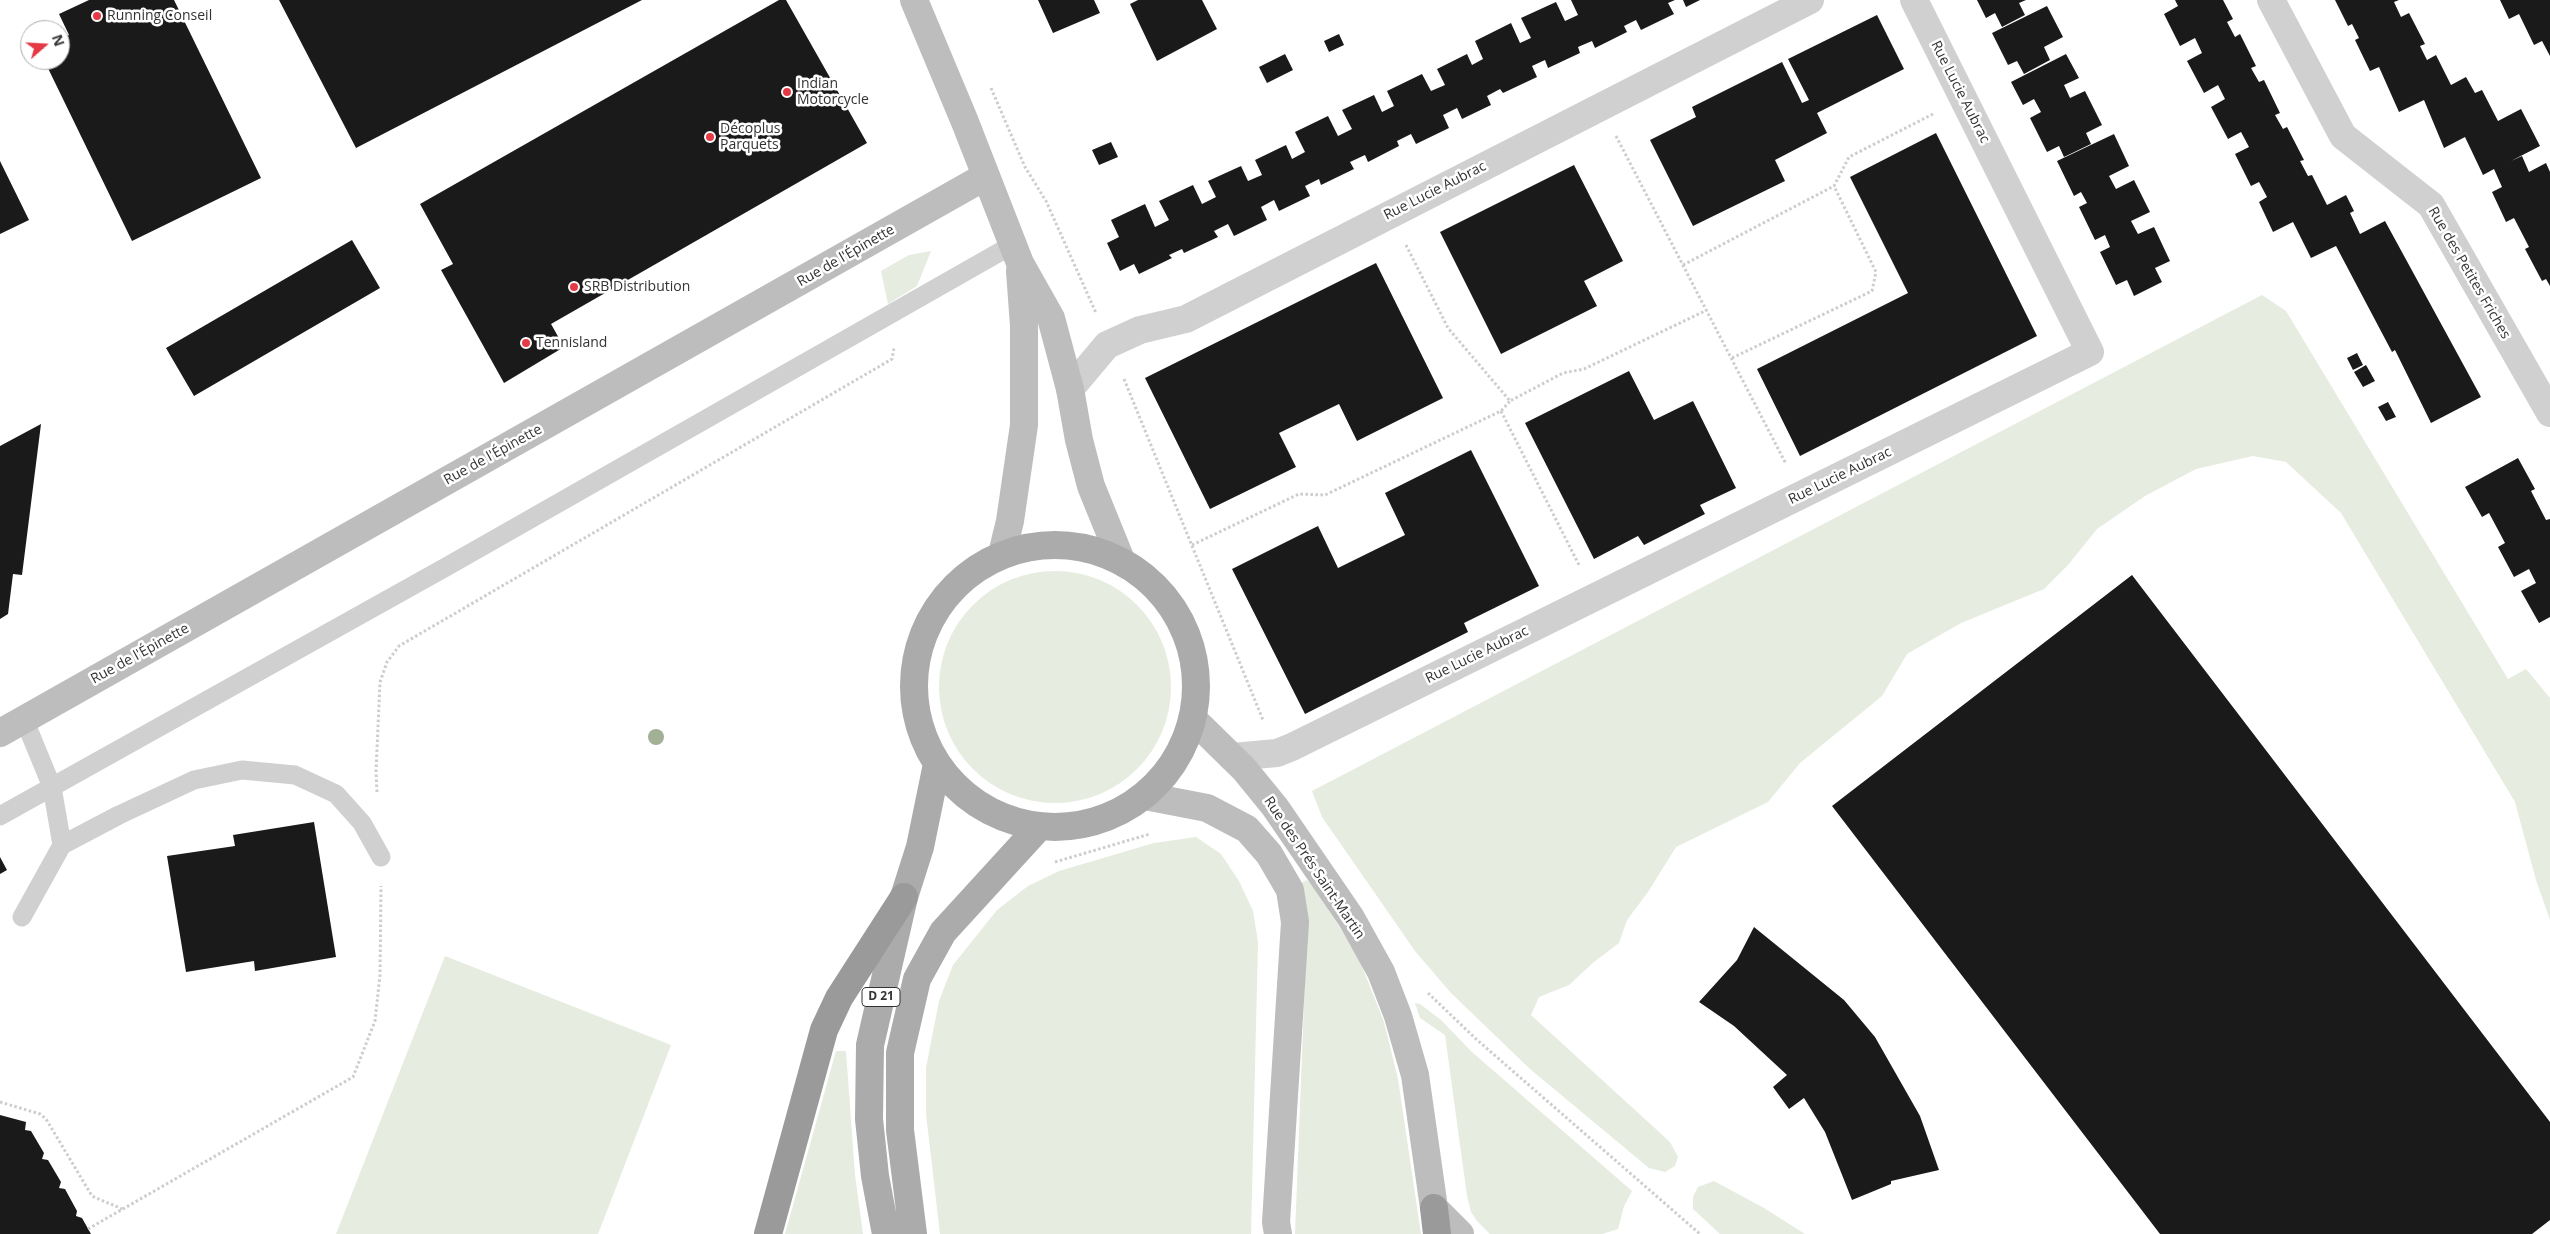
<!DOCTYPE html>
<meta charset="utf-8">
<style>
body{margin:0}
#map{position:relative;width:2550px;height:1234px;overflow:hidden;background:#fff;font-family:"Open Sans",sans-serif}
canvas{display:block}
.north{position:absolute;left:20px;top:20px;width:50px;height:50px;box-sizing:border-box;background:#fff;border:1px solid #adadad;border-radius:50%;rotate:71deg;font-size:14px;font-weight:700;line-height:20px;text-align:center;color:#333}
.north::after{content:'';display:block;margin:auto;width:18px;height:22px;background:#e63946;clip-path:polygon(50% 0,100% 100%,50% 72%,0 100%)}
</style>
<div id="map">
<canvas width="2550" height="1234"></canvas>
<div class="north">N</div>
</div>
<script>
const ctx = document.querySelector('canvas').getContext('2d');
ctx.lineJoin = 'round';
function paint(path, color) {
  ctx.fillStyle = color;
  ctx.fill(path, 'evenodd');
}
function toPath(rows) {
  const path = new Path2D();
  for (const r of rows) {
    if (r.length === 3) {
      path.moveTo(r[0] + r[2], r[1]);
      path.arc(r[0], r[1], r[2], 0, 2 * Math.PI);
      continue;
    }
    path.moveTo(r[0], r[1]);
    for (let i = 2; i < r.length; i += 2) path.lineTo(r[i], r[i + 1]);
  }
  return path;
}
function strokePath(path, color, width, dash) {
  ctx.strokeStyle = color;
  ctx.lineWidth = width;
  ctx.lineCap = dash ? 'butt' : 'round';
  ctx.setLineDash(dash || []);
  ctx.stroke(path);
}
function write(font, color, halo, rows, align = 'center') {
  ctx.font = font + ' "Open Sans",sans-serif';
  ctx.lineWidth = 5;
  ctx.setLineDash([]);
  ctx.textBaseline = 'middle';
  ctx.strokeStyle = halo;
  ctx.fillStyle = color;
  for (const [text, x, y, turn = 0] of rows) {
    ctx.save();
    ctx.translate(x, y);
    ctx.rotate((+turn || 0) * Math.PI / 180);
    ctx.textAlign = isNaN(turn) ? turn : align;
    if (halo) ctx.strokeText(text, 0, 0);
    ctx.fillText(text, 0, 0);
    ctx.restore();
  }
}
const green = toPath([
 [931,251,917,286,888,304,881,271,909,255],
 [2262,295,2286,311,2508,679,2526,669,2550,698,2550,920,2536,880,2515,802,2341,513,2286,462,2253,456,2196,469,2145,496,2097,529,2068,565,2044,589,1961,623,1907,654,1882,696,1800,763,1768,802,1676,847,1648,892,1627,920,1619,943,1594,962,1569,985,1539,997,1531,1015,1670,1142,1678,1157,1675,1166,1665,1172,1649,1168,1530,1069,1451,993,1415,951,1322,817,1312,791],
 [1055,687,116],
 [1196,837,1221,854,1239,881,1253,911,1258,942,1251,1234,940,1234,926,1114,926,1068,939,1001,953,965,997,910,1028,886,1059,871,1154,843],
 [1306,880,1310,882,1340,928,1361,964,1384,1022,1398,1079,1421,1234,1295,1234,1306,953,1302,883],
 [445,956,671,1045,598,1234,336,1234],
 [1415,1003,1420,1004,1441,1020,1472,1052,1632,1191,1624,1206,1618,1229,1602,1234,1490,1234,1477,1221,1471,1212,1467,1196,1445,1035,1420,1018],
 [836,1051,846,1051,855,1175,863,1234,785,1234],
 [1714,1181,1764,1208,1805,1234,1720,1234,1693,1209,1693,1197,1698,1187]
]);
const building = toPath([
 [89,0,174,0,261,178,132,241,44,60,60,60,60,39,69,35,59,14],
 [279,0,642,0,356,148],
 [779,0,786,0,867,143,551,324,564,347,504,383,441,270,453,264,420,204],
 [1038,0,1094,0,1100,13,1053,33],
 [1138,0,1202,0,1217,29,1157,61,1130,4],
 [1571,0,1675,0,1668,3,1674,14,1641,30,1636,20,1624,26,1627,32,1595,48,1592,41,1578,47,1580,53,1548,68,1545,60,1532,66,1537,77,1503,93,1500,89,1487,96,1491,105,1462,119,1457,108,1443,115,1449,128,1416,144,1411,134,1397,141,1399,146,1368,162,1365,155,1350,162,1354,169,1321,185,1319,179,1305,186,1310,196,1279,211,1274,200,1261,207,1267,220,1234,236,1228,224,1214,231,1218,237,1184,253,1182,249,1169,255,1172,258,1139,274,1134,264,1120,271,1107,243,1119,237,1111,220,1145,204,1155,227,1169,220,1159,201,1193,185,1202,204,1216,197,1208,181,1241,166,1248,181,1262,175,1255,160,1286,145,1292,159,1305,152,1295,132,1328,116,1338,136,1352,129,1342,110,1374,95,1382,112,1394,106,1387,91,1422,74,1431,91,1445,85,1437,69,1467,54,1472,65,1483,59,1475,41,1511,23,1520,43,1531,38,1521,18,1556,2,1565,21,1578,15],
 [1683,0,1700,0,1686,7],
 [1977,0,2026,0,2019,3,2025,15,2002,27,1995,13,1986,18],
 [2175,0,2223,0,2233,19,2227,22,2235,37,2240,34,2256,66,2251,68,2259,82,2264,80,2280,113,2275,115,2283,129,2287,127,2304,160,2300,161,2308,176,2312,175,2327,205,2346,195,2354,211,2350,213,2360,234,2385,221,2481,397,2431,423,2395,350,2392,352,2336,246,2311,258,2293,222,2273,232,2259,202,2267,197,2259,182,2251,186,2235,154,2249,147,2241,132,2228,139,2211,107,2225,99,2218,85,2204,93,2187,61,2202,53,2195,38,2180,46,2164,14,2178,6],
 [2335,0,2399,0,2394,2,2401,17,2409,13,2425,44,2420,46,2427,60,2436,55,2451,85,2466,77,2475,93,2482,90,2498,121,2521,109,2540,146,2511,161,2522,156,2529,172,2546,163,2550,172,2550,286,2546,279,2542,281,2525,249,2529,247,2514,218,2506,222,2492,192,2502,187,2494,169,2483,175,2465,137,2444,148,2424,100,2399,112,2379,67,2370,71,2355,40,2359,38,2352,24,2348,26],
 [2500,0,2550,0,2550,56,2542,41,2534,45,2519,14,2509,19],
 [2047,6,2063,37,2044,47,2050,60,2024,74,2017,61,2008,65,1992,33],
 [1877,15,1904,69,1817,113,1827,133,1775,160,1785,181,1693,226,1650,140,1696,117,1692,107,1782,62,1802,103,1809,100,1788,59],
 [1339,34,1344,45,1329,52,1324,41],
 [1285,54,1293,70,1267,83,1259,67],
 [2066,54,2079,78,2064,85,2070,98,2085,91,2102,125,2086,133,2091,144,2064,157,2059,146,2047,152,2030,118,2041,112,2034,99,2023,105,2011,82],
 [1936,133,2037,336,1800,456,1757,369,1908,293,1850,177],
 [2114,134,2129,166,2109,176,2116,189,2134,180,2150,212,2131,221,2138,234,2154,227,2170,261,2155,268,2162,282,2134,296,2127,280,2116,285,2100,252,2110,247,2105,235,2095,240,2079,207,2087,203,2081,192,2074,196,2057,161],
 [1111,142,1118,157,1099,165,1092,150],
 [0,161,29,220,0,234],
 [1574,165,1623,261,1584,281,1597,306,1501,354,1440,232],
 [352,240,380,288,194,396,166,348],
 [1376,263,1443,398,1357,441,1339,404,1279,433,1296,467,1210,509,1145,378],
 [2357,353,2363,365,2353,370,2347,358],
 [2366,365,2375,381,2363,387,2354,372],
 [1629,371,1654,420,1693,401,1736,488,1700,505,1705,514,1644,545,1638,536,1594,559,1525,423],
 [2388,402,2396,417,2386,421,2378,407],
 [41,424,22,575,13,574,8,614,0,619,0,446],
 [1471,450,1539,586,1464,623,1468,632,1305,714,1232,569,1318,526,1338,568,1405,535,1385,493],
 [2518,458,2535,489,2531,491,2546,520,2550,519,2550,617,2539,623,2521,591,2536,583,2529,569,2514,577,2498,547,2505,543,2489,513,2482,517,2465,487],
 [2132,575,2550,1122,2550,1220,2532,1234,2160,1234,1832,806],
 [314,822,336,957,255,971,254,961,186,972,167,856,235,846,233,835],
 [0,857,7,870,0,874],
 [1754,927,1844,1000,1875,1037,1920,1116,1939,1170,1891,1181,1891,1184,1852,1200,1825,1132,1804,1098,1789,1109,1773,1087,1787,1075,1734,1026,1699,1002,1737,960],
 [0,1115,26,1122,25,1130,31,1131,44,1153,42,1159,48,1160,61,1182,59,1188,65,1189,77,1211,76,1216,82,1218,91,1234,0,1234]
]);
const path = toPath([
 [991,88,1025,167,1046,201,1096,313],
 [1616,136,1786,464],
 [1406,245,1448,328,1510,401,1563,373,1584,369,1707,310],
 [1683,265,1834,186,1849,157,1933,114],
 [1732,358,1872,291,1876,272,1834,186],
 [1124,379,1263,720],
 [1501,411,1579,565],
 [1192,545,1299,494,1325,495,1501,411,1510,401],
 [377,792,376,772,380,682,387,662,399,646,892,359,894,348],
 [1055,862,1150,834],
 [1428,993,1476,1039,1700,1234],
 [0,1102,40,1114,46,1119,92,1196,122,1209],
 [88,1229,353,1077,375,1021,380,975,381,886]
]);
const lane = toPath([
 [0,816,446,567,1012,245],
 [62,845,119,815,194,780,242,770,295,775,336,794,362,823,381,857],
 [22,917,62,845,52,787,24,719]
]);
const street = toPath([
 [2271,0,2343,136,2431,205,2550,413],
 [1070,389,1107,345,1140,330,1186,319,1810,0],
 [1232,757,1277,753,1292,747,2090,352,1914,0]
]);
const secondary = toPath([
 [914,0,965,122,1020,263,1051,318,1070,389,1079,440,1091,486,1121,560],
 [1002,554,1010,521,1024,425,1024,326,1020,271],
 [1193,719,1244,769,1275,807,1351,918,1381,972,1398,1016,1415,1075,1434,1208,1460,1234],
 [0,733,986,176],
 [1145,796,1207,808,1247,829,1269,854,1290,890,1295,922,1276,1222,1278,1234]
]);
const primary = toPath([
 [1055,686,141],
 [886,1234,875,1176,869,1119,870,1045,904,897,920,847,937,764],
 [913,1234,900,1130,900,1053,917,979,943,932,1039,827]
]);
const highway = toPath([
 [1434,1208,1437,1234],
 [768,1234,824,1030,839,998,904,897]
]);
const trees = [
 [656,737]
];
const markers = [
 [97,16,5,"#e63946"],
 [787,92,5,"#e63946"],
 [710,137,5,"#e63946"],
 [574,287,5,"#e63946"],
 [526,343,5,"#e63946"]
];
const shields = [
 [881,997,38]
];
const shieldNames = [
 ["D 21",881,997]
];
const poiNames = [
 ["Running Conseil",107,16],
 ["Indian",797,84],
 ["Motorcycle",797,100],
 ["Décoplus",720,129],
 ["Parquets",720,145],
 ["SRB Distribution",584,287],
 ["Tennisland",536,343]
];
const streetNames = [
 ["Rue Lucie Aubrac",1960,92,63],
 ["Rue Lucie Aubrac",1435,191,-27],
 ["Rue de l'Épinette",846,256,-30],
 ["Rue des Petites Friches",2469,273,60],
 ["Rue de l'Épinette",493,455,-29],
 ["Rue Lucie Aubrac",1840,476,-26],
 ["Rue de l'Épinette",140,654,-29],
 ["Rue Lucie Aubrac",1477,655,-26],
 ["Rue des Prés Saint-Martin",1314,868,56]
];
paint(green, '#e6ecdf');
paint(building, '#1a1a1a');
strokePath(path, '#cdcdcd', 3, [2.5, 2.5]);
strokePath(lane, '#d0d0d0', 19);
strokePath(street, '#d0d0d0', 28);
strokePath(secondary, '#bdbdbd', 28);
strokePath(primary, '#ababab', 28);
strokePath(highway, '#9a9a9a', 28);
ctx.fillStyle = '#a2b095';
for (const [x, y] of trees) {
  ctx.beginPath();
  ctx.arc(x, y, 8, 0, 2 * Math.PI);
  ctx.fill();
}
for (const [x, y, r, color] of markers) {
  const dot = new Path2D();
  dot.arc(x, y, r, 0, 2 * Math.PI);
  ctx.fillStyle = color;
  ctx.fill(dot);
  strokePath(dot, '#fff', 2);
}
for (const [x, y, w] of shields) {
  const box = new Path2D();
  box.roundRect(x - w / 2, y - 9.5, w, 19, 4);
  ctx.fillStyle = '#fff';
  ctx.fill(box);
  strokePath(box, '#333', 1);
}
write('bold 12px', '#333', null, shieldNames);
write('14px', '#333', '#fff', poiNames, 'left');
write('14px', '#333', '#fff', streetNames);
</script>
